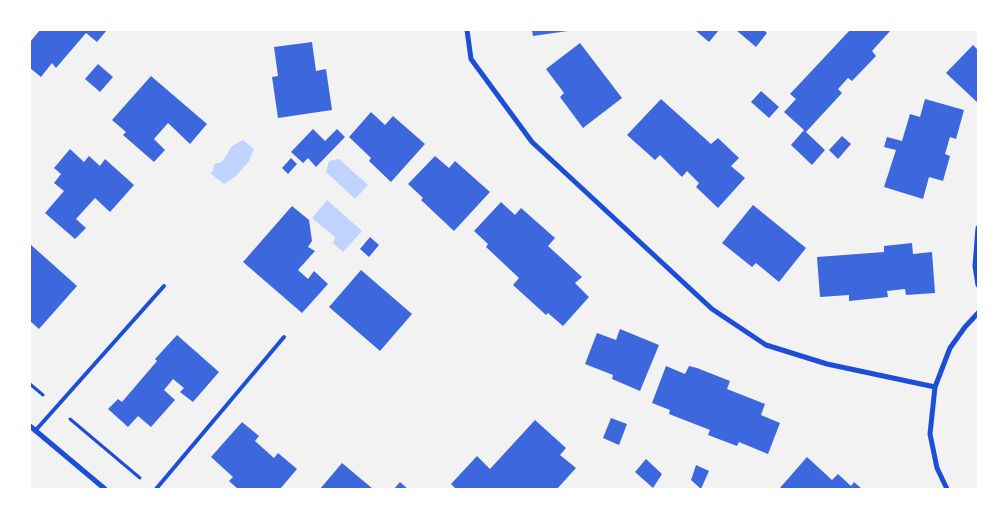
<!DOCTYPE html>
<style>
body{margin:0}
#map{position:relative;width:1008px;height:519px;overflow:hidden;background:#f2f2f2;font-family:Literata,serif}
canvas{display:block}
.frame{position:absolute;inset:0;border:31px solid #fff;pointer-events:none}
</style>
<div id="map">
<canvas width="1008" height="519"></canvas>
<div class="frame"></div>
</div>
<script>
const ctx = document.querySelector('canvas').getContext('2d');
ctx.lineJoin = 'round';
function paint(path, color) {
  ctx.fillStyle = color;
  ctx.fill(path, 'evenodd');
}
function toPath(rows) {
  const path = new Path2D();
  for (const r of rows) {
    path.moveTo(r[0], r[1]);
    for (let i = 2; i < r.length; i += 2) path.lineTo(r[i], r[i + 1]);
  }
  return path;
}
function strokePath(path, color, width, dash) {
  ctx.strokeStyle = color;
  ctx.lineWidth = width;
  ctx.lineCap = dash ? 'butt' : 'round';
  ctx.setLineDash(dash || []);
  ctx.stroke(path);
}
const water = toPath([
 [243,140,254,149,249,161,236,176,224,184,210,173,213,171,214,164,222,162,232,146],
 [339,159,368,185,355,199,326,172,329,161],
 [327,200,362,231,343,252,333,243,335,237,312,218]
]);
const building = toPath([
 [40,30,107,30,97,42,86,33,56,68,52,63,41,77,30,68,30,42],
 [532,30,568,30,568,31,533,36],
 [695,30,719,30,709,42],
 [736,30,764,30,767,33,756,47],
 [850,30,891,30,872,51,876,56,852,81,848,78,838,89,842,93,806,132,825,150,812,165,791,145,804,130,784,112,796,99,790,94],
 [312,42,316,71,326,69,332,110,278,118,272,77,278,76,274,47],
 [580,43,622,98,583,128,560,97,564,93,546,69],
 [973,45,978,50,978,103,946,73],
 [98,64,113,77,100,92,85,79],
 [151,76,207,124,190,144,168,123,154,139,165,150,154,162,123,135,126,132,112,120],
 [761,91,779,107,769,118,751,102],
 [661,99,711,144,718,138,739,158,731,166,745,178,718,208,696,187,699,183,687,171,682,177,660,155,655,160,627,135],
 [925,99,964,110,956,139,950,137,945,154,950,156,943,181,929,177,923,199,884,187,896,150,884,147,887,137,902,141,910,114,920,117],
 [371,112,385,125,393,116,425,144,391,182,369,161,371,158,349,137],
 [313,129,325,141,337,129,345,137,316,167,308,158,303,163,291,152],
 [842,136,851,144,838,159,829,150],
 [70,149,84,162,89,156,100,166,105,159,134,185,110,212,95,198,76,219,86,228,75,239,45,213,64,191,54,183,61,174,54,168],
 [435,156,449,168,455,161,490,192,454,231,421,200,423,198,408,184],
 [291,158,297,164,288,174,282,168],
 [501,202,515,215,521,208,555,238,548,246,582,277,575,283,589,297,563,326,548,313,546,315,513,285,519,278,486,247,488,244,474,231],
 [753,205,806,248,779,282,756,263,752,267,722,243],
 [292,206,309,220,312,241,308,247,315,251,298,270,308,279,314,271,328,284,302,313,243,262],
 [370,237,379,245,369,257,360,249],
 [912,243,913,254,932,252,935,293,906,295,905,289,887,291,888,297,849,301,849,295,820,297,817,257,884,252,884,246],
 [30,244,77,286,39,329,30,321],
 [361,270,412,314,380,351,329,307],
 [620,329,659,345,640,391,612,379,613,375,585,364,597,333,616,340],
 [177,335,219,372,193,402,180,392,184,388,173,379,164,390,175,400,151,427,138,416,128,427,108,409,118,399,122,402,157,361,155,359],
 [666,366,685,374,689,366,697,368,730,381,727,389,765,404,761,415,780,423,768,454,739,442,737,446,708,435,710,430,669,414,670,410,652,403],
 [611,418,627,424,619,445,603,438],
 [535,420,566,448,560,455,576,468,557,489,456,489,451,484,477,456,490,469],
 [242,422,259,436,255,441,274,458,278,453,297,469,280,489,238,489,229,481,233,477,211,457],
 [807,457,832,480,838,474,851,486,854,482,862,489,779,489],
 [646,459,662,474,653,488,635,472],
 [342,463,373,489,320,489],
 [696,465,709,471,701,489,691,480],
 [400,482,408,489,394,489]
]);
const path = toPath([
 [30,384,43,395],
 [70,419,140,478]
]);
const service = toPath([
 [35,431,164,286],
 [156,489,284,337]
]);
const minor = toPath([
 [467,30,471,59,532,142,712,309,766,345,827,364,935,387],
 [978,228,975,266,978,285],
 [30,426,105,489],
 [947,489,937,468,930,434,935,387,950,348,965,327,978,313]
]);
paint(water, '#bfd3fe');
paint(building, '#3d67dc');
strokePath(path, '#1d4ed8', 3);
strokePath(service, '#1d4ed8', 4);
strokePath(minor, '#1d4ed8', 5);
</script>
